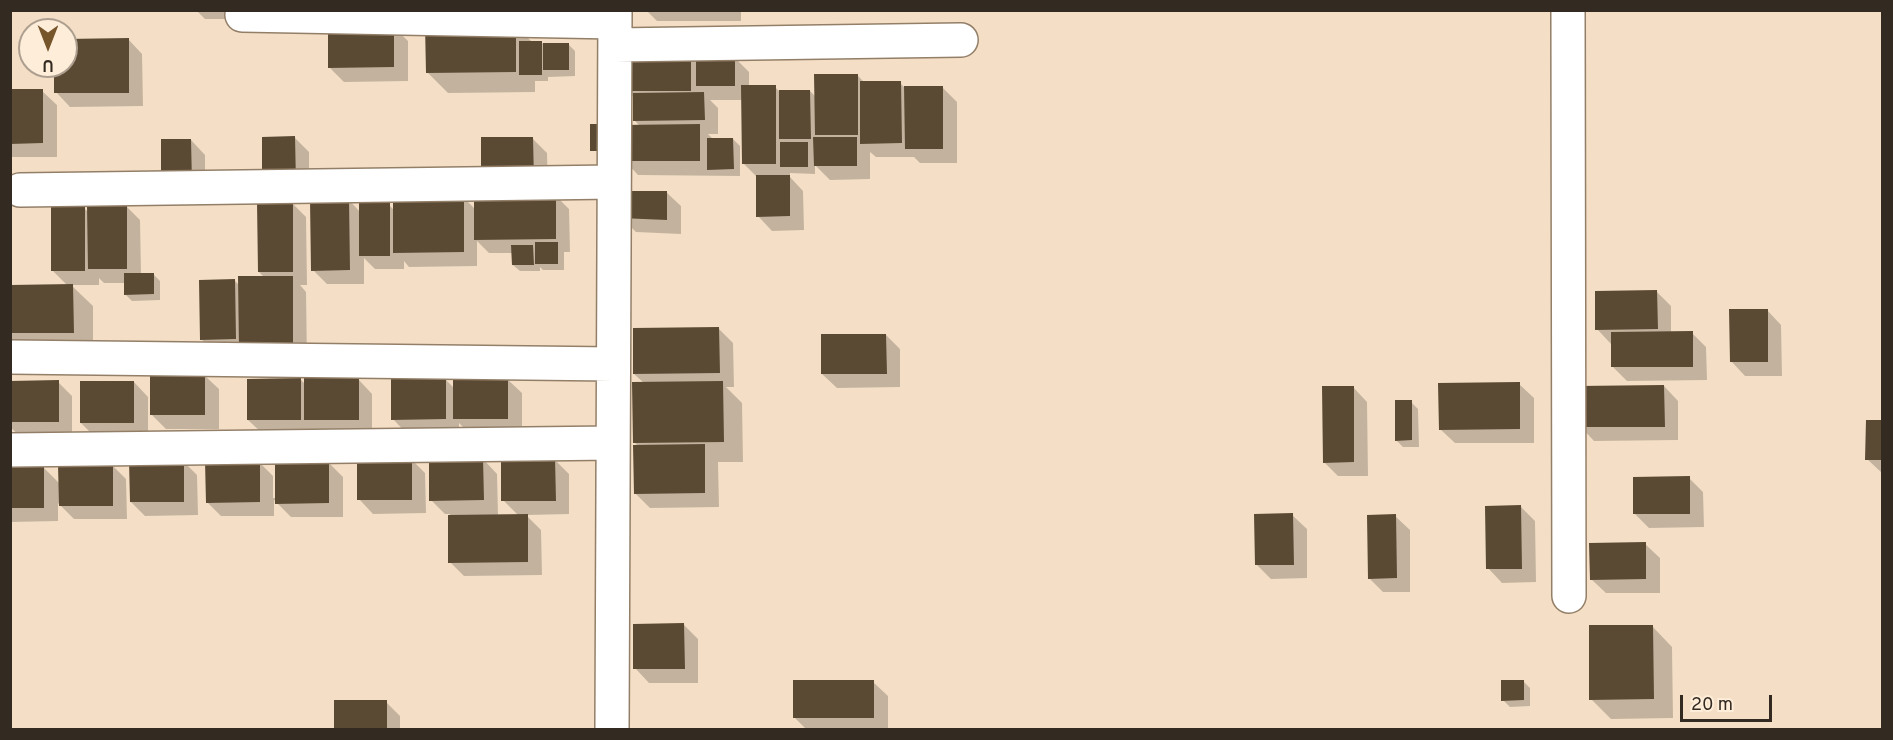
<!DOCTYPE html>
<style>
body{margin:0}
#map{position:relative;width:1893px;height:740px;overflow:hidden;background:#f4dfc6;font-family:Overpass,sans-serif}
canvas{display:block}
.frame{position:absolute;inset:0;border:12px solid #332a21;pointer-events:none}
.north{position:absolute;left:18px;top:18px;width:60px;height:60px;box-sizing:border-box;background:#feedd9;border:2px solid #ad9f8f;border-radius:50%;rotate:180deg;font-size:16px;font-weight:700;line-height:24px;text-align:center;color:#332a21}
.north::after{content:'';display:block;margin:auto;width:21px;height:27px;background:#76552b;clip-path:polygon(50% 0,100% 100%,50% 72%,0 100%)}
.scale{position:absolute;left:1680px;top:695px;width:92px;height:27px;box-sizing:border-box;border:3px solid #332a21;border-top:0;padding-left:8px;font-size:18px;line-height:21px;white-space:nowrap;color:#332a21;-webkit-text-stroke:4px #feedd9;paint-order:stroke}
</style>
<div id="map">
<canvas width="1893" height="740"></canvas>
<div class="frame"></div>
<div class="north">U</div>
<div class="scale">20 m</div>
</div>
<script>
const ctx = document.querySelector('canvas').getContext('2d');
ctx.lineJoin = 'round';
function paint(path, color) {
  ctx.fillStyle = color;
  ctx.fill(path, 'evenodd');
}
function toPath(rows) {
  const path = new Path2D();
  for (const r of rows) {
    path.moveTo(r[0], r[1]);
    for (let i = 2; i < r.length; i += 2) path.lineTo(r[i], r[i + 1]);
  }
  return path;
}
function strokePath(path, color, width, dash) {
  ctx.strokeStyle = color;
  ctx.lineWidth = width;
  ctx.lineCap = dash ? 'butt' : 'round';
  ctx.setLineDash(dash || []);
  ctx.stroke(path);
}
const shadow = toPath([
 [196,10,228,10,228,19,205,19],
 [646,10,741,10,741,21,657,21],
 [515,25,533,43,568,44,575,51,575,76,548,77,548,81,535,81,535,92,448,93,427,72],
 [394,27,408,41,408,81,344,82,330,68],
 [128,39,142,54,143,106,70,107,56,92,55,66,66,66,66,40],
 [690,56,697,62,735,58,749,72,749,87,775,87,780,92,810,91,816,97,857,75,865,83,900,83,905,88,943,88,957,102,957,163,920,163,914,157,876,157,870,152,870,179,830,180,815,165,815,174,790,173,790,177,803,191,804,230,772,231,758,216,757,177,743,163,743,100,710,100,718,108,718,134,708,134,714,140,733,139,740,146,740,176,638,175,624,160,640,126,634,120,634,98,627,90],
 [10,91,42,91,57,105,57,157,10,157],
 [295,138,309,152,309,197,277,197],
 [533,139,547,153,548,195,555,195,569,209,570,252,564,252,564,270,543,270,540,267,540,271,520,271,513,265,513,253,489,253,477,241,477,266,409,267,404,261,404,269,375,269,364,258,364,284,327,284,313,270,349,200,360,212,389,205,394,210,463,197,475,209],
 [191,140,205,155,205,197,177,197],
 [666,192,681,206,681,234,636,232,622,218],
 [292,203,306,217,307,285,300,285,306,292,307,362,216,353,201,339,235,281,240,286,265,278,259,272],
 [126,206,140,220,141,274,153,274,160,281,160,300,132,301,125,294,125,283,104,283,99,278,99,285,71,285,93,306,93,353,10,353,10,287,68,286,53,271,84,208,89,213],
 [1657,292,1671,306,1671,333,1692,333,1706,347,1707,380,1627,381,1613,367,1611,344,1597,329],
 [1767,310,1781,325,1782,376,1745,376,1731,361],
 [719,329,733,343,734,387,726,387,742,403,743,462,718,462,719,507,650,508,635,493,638,446,634,442,644,383,634,374],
 [886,335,900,349,900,387,837,388,822,374],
 [204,375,219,389,219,429,166,429,152,415],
 [358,379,372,394,372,434,320,434,315,429,315,434,263,434,248,420,301,380,305,384],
 [445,379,455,389,507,379,522,393,522,433,469,433,459,423,459,433,407,434,393,419],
 [10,382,58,382,72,396,72,436,20,436,10,427],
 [134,382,148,397,148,437,95,437,81,423],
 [1519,384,1534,398,1534,443,1455,443,1440,429],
 [1664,386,1678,401,1678,440,1594,441,1580,426],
 [1353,387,1367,402,1368,476,1338,476,1324,462],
 [1411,402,1418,409,1419,447,1403,447,1396,440],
 [1867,421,1882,422,1882,473,1867,459],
 [411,459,425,473,426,513,373,514,359,499],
 [483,459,497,474,498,516,518,515,503,500,555,460,569,474,569,514,526,515,541,530,542,575,464,576,450,562,450,514,445,514,431,500],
 [183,461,197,475,198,515,145,516,131,502],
 [259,462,273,476,273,498,276,498,329,463,343,477,343,517,291,517,274,500,274,516,221,516,207,502],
 [112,465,126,479,127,519,74,519,58,503,58,521,10,522,10,467,43,467,60,484],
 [1689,478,1703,492,1704,527,1649,528,1635,514],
 [1521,507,1535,521,1536,582,1502,583,1488,568],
 [1292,515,1307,529,1307,578,1271,579,1256,564],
 [1395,516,1410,530,1410,592,1383,592,1369,578],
 [1645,544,1660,558,1660,593,1606,593,1591,579],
 [684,625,698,639,698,683,649,683,635,668],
 [1652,626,1672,647,1673,718,1611,719,1591,699],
 [1523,681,1530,688,1530,706,1510,707,1503,700],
 [873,682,888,696,888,730,807,730,794,717],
 [386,702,400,716,400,730,336,730]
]);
const building = toPath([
 [516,24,516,72,426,73,425,25],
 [394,25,394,67,328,68,328,26],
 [129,38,129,93,54,93,54,66,66,66,66,39],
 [519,41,542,41,542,75,519,75],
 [543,43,569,43,569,70,543,70],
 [691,54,691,91,626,91,625,55],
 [696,56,735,56,735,86,696,86],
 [814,74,858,74,858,135,815,135],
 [860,81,901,81,902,143,860,144],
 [741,85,776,85,776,164,742,164],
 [904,86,943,86,943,149,905,149],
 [10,89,43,89,43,143,10,144],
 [779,90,810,90,811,139,779,139],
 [704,92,705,120,633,121,633,93],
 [590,124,606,124,603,151,590,151],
 [700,124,700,161,623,161,622,125],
 [295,136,296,183,262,183,262,137],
 [481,137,533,137,534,180,481,180],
 [813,137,857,137,857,166,814,166],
 [707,138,733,138,734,169,707,170],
 [161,139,191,139,192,183,161,183],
 [780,142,808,142,808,167,780,167],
 [756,175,790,175,790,216,756,217],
 [627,191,667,191,667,220,620,218],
 [556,193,556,239,474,240,474,194],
 [464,195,464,252,393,253,393,196],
 [310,199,349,199,350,270,311,271],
 [293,201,293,272,258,272,257,202],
 [359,203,390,203,390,256,359,256],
 [87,205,127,205,127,269,88,269],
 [51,207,85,207,85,271,51,271],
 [535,242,558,242,558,264,535,264],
 [511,245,533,245,534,265,512,265],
 [124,273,154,273,154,294,124,295],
 [238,276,293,276,293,348,239,349],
 [235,279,236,339,200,340,199,280],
 [73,284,74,333,10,333,10,285],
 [1657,290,1658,329,1595,330,1595,291],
 [1729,309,1768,309,1768,362,1730,362],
 [719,327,720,373,633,374,633,328],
 [1693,331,1693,367,1611,367,1611,332],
 [821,334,886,334,887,374,821,374],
 [205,373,205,415,150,415,150,374],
 [446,377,446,419,391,420,391,378],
 [508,377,508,419,453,419,453,378],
 [301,378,301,420,247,420,247,379],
 [304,378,359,378,359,420,304,420],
 [59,380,59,422,10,422,10,381],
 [80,381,134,381,134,423,80,423],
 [723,381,724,442,633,443,632,382],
 [1520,382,1520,429,1439,430,1438,383],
 [1664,385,1665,427,1579,427,1578,386],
 [1322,386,1354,386,1354,462,1323,463],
 [1395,400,1412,400,1412,440,1395,441],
 [1866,420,1882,420,1882,460,1865,460],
 [705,444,705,493,634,494,633,445],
 [412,457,412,500,357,500,357,458],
 [429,458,483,458,484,500,429,501],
 [555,458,556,501,501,501,501,459],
 [129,460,184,460,184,502,130,502],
 [260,460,260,502,206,503,205,461],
 [329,461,329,503,275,504,275,462],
 [58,464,113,464,113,506,59,506],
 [10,466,44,466,44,508,10,508],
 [1690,476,1690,514,1633,514,1633,477],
 [1521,505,1522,569,1486,569,1485,506],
 [1293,513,1294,565,1255,565,1254,514],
 [528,514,528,562,448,563,448,515],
 [1396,514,1397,578,1368,579,1367,515],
 [1646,542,1646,579,1590,580,1589,543],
 [684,623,685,669,633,669,633,624],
 [1589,625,1653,625,1654,699,1589,700],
 [793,680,874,680,874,718,793,718],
 [1501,680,1524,680,1524,700,1501,701],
 [334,700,387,700,387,730,334,730]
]);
const street = toPath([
 [1568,10,1569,596],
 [242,15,615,22],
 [615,45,961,40],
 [20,190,614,182],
 [10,357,613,364],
 [10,450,613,443],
 [612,730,615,10]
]);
paint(shadow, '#0003');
paint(building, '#5a4933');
strokePath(street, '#937f68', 36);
strokePath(street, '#fff', 33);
</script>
